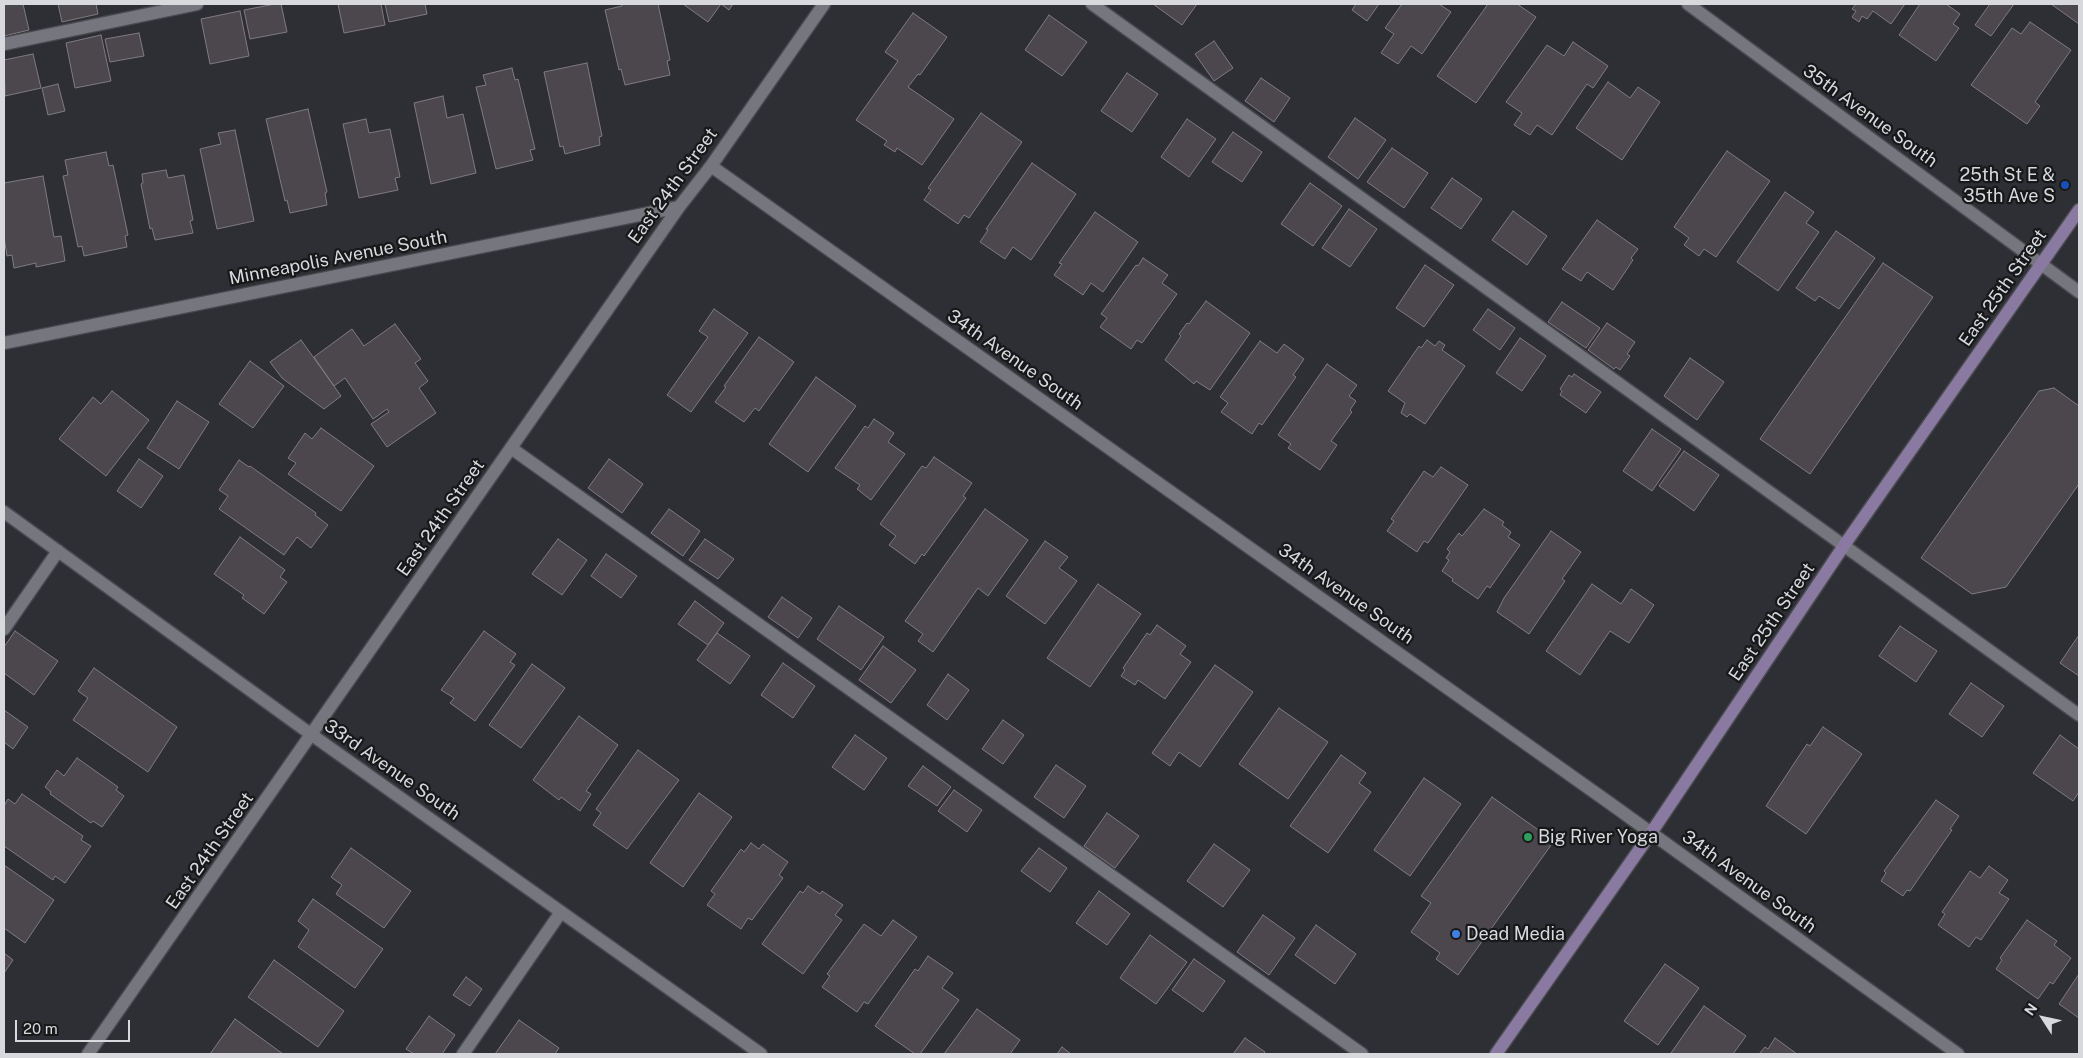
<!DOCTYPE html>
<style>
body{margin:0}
#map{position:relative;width:2083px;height:1058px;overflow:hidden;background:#2e2f35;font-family:"Public Sans",sans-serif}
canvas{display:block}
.frame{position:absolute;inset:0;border:5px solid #d8d9dc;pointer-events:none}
.north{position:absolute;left:2018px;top:993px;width:50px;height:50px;-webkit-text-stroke:4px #17181a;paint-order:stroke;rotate:305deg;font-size:14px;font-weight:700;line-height:20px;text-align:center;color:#d8d9dc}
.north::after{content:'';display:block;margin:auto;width:18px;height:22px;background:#d8d9dc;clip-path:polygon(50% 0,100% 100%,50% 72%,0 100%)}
.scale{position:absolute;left:15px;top:1020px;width:115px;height:22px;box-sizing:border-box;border:2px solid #d8d9dc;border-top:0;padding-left:6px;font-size:15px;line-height:18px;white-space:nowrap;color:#d8d9dc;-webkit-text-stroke:4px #17181a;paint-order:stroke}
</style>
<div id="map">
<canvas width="2083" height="1058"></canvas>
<div class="frame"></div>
<div class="north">N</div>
<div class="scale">20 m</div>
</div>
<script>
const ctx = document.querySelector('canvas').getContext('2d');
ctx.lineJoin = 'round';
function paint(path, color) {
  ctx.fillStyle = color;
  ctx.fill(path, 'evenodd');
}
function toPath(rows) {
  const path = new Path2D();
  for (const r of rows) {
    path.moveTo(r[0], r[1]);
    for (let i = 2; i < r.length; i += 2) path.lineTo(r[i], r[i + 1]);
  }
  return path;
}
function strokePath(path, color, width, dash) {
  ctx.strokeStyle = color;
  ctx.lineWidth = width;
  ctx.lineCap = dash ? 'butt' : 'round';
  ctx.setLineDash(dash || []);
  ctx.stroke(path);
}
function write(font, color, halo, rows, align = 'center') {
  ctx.font = font + ' "Public Sans",sans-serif';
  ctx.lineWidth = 4.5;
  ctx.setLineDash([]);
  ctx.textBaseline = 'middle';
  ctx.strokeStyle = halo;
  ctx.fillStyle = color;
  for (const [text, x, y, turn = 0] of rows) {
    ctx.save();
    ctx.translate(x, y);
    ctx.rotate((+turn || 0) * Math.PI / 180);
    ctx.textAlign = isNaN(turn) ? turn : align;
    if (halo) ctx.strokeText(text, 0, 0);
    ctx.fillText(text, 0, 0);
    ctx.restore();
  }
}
const building = toPath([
 [4,4,23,4,29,30,4,36,4,4],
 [58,4,96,4,98,14,62,22,58,4],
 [275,4,281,4,287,32,250,39,244,10,275,4],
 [338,4,381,4,385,25,344,33,338,4],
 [385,4,425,4,427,14,389,22,385,4],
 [622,4,658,4,670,60,667,61,670,75,625,85,621,69,619,70,605,10,622,6,622,4],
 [683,4,721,4,708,22,683,4],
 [721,4,733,4,729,10,721,4],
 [1153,4,1197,4,1182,25,1153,4],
 [1356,4,1379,4,1367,21,1352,10,1356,4],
 [1402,4,1439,4,1451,12,1422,54,1411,46,1398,64,1381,53,1394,34,1385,28,1402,4],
 [1488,4,1517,4,1536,17,1476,103,1437,76,1488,4],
 [1856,4,1905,4,1891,24,1873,11,1867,19,1862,16,1859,22,1852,17,1856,11,1852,9,1856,4],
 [1920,4,1946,4,1960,14,1953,24,1959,28,1936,61,1899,35,1920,4],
 [1990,4,2014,4,1991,36,1975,25,1990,4],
 [2051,4,2079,4,2079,24,2051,4],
 [240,11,249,56,210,64,201,19,240,11],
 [913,13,947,37,920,75,918,74,908,87,954,119,922,165,897,148,895,152,884,145,887,141,856,120,898,61,885,52,913,13],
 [1049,15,1087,42,1062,76,1025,50,1049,15],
 [2030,22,2071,50,2035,102,2040,106,2027,124,1971,85,2012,28,2021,34,2030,22],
 [139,33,144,56,110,62,105,39,139,33],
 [101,35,111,81,75,88,66,43,101,35],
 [1214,41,1233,68,1214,81,1195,54,1214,41],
 [1573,42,1608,66,1593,88,1587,84,1552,135,1537,125,1530,135,1514,125,1522,113,1506,102,1547,45,1564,56,1573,42],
 [33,54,41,88,5,96,4,60,33,54],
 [587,63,602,136,599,137,600,145,565,154,563,146,560,147,544,72,587,63],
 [512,68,515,80,518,79,535,149,530,150,533,160,496,169,476,87,486,85,483,75,512,68],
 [1127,73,1158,94,1132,132,1101,111,1127,73],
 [1261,78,1290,98,1274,122,1245,101,1261,78],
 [1608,82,1630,98,1638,87,1660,102,1622,160,1576,128,1608,82],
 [58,84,65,111,48,115,42,88,58,84],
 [443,96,447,118,463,114,476,173,431,184,414,103,443,96],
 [308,109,327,192,325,193,327,205,290,213,287,200,285,201,266,119,308,109],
 [981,113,1022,142,969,218,964,215,958,224,924,200,931,190,928,188,981,113],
 [1355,118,1386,140,1358,179,1328,157,1355,118],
 [366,119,369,133,390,129,400,177,395,178,398,190,359,198,343,124,366,119],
 [1187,119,1216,139,1189,177,1161,157,1187,119],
 [235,130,254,221,217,229,200,149,221,144,218,133,235,130],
 [1233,132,1262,152,1242,182,1212,162,1233,132],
 [1392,148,1428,173,1404,208,1367,182,1392,148],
 [1727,151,1770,181,1716,257,1704,249,1699,256,1684,245,1689,238,1674,227,1727,151],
 [106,152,109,166,113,165,128,235,125,236,127,247,84,256,82,246,78,247,63,176,68,175,65,160,106,152],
 [1032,163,1076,194,1031,260,1013,247,1005,259,980,242,988,230,986,229,1032,163],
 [166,170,168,178,184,175,193,220,190,221,193,233,155,240,152,228,150,229,141,184,143,183,142,174,166,170],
 [43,176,54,237,61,236,65,261,36,267,36,263,14,268,12,255,7,256,4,237,4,183,43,176],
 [1452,178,1482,199,1461,229,1431,208,1452,178],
 [1310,183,1342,206,1313,246,1281,224,1310,183],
 [1785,192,1814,212,1806,223,1819,232,1778,291,1737,262,1785,192],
 [1349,209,1377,229,1350,267,1322,248,1349,209],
 [1513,211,1547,236,1527,265,1492,240,1513,211],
 [1095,212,1138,242,1103,292,1091,283,1083,295,1054,275,1062,264,1059,263,1095,212],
 [1597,220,1638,249,1631,258,1633,260,1613,290,1587,272,1581,281,1562,269,1597,220],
 [1836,231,1875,258,1839,309,1819,296,1815,301,1796,288,1836,231],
 [1143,258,1168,275,1162,283,1177,294,1142,343,1137,340,1131,349,1100,327,1107,318,1101,314,1136,265,1138,266,1143,258],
 [1883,263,1933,297,1810,474,1760,439,1883,263],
 [1425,265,1454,285,1424,327,1396,308,1425,265],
 [1206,301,1250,333,1210,390,1196,381,1194,384,1165,360,1181,336,1179,334,1187,323,1189,324,1206,301],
 [1562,302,1600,328,1586,348,1548,322,1562,302],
 [714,309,748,333,691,412,667,395,708,337,699,331,714,309],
 [1488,309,1515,328,1500,350,1473,330,1488,309],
 [1607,323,1635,342,1627,354,1630,356,1620,370,1616,367,1614,369,1588,350,1607,323],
 [395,324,421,359,415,363,428,381,419,388,436,413,387,447,371,424,389,412,387,409,373,419,345,378,334,386,314,357,352,329,364,346,395,324],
 [759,337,794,362,759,411,755,408,744,422,715,402,726,387,724,386,759,337],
 [1520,338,1546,356,1522,391,1496,373,1520,338],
 [301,340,341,396,324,409,282,378,270,362,301,340],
 [1427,340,1435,346,1439,341,1445,345,1442,350,1465,366,1425,424,1410,414,1407,417,1401,413,1405,403,1388,391,1419,346,1421,348,1427,340],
 [1260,341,1277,353,1284,344,1304,359,1293,375,1296,377,1262,425,1259,423,1252,434,1221,412,1228,403,1220,397,1260,341],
 [1690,358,1724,382,1697,420,1664,396,1690,358],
 [250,361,284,386,253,428,219,404,250,361],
 [1327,364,1357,385,1349,396,1356,401,1350,410,1352,412,1331,441,1337,445,1320,470,1288,448,1291,444,1278,435,1327,364],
 [1574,374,1601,392,1586,413,1560,395,1562,391,1560,389,1569,375,1572,377,1574,374],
 [816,377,856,406,808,472,769,444,816,377],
 [2054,388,2079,406,2079,484,2006,587,1972,594,1921,558,2039,391,2054,388],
 [112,391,149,420,106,476,59,439,93,397,101,404,112,391],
 [177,401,209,422,179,469,147,448,177,401],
 [874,419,894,433,888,442,905,454,871,500,857,489,860,485,835,468,865,426,868,428,874,419],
 [321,428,374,466,341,511,288,474,296,463,288,458,305,433,312,439,321,428],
 [1652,429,1681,449,1652,491,1623,471,1652,429],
 [1684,451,1719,475,1694,511,1659,486,1684,451],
 [934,457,972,483,963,496,966,498,924,556,922,554,915,564,889,545,896,536,880,524,922,466,926,468,934,457],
 [139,459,163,476,141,508,117,491,139,459],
 [609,459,643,484,622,513,588,488,609,459],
 [239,460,249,467,250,466,316,513,315,515,328,525,311,548,297,537,284,555,219,509,228,496,219,490,239,460],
 [1441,467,1468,485,1428,543,1424,541,1417,552,1387,531,1394,521,1391,519,1424,471,1433,477,1441,467],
 [669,509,700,531,683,556,651,533,669,509],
 [985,509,1028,540,988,596,978,588,933,652,918,641,923,634,905,621,985,509],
 [1484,509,1504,522,1502,525,1511,532,1508,537,1520,545,1490,588,1487,586,1478,599,1452,581,1453,579,1442,571,1449,560,1446,558,1450,552,1447,549,1459,533,1462,536,1484,509],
 [1551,531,1581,552,1562,579,1565,581,1529,634,1497,612,1504,598,1551,531],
 [240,537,285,570,280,577,287,582,264,614,242,598,244,595,214,574,240,537],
 [558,539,587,560,562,595,532,574,558,539],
 [705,539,734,559,718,579,689,560,705,539],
 [1045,541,1068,557,1059,568,1077,581,1045,624,1006,596,1045,541],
 [606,554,637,576,621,598,591,576,606,554],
 [1098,584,1141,614,1090,687,1047,658,1098,584],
 [1592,584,1621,604,1631,589,1654,605,1629,643,1610,631,1580,675,1546,651,1592,584],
 [782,597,812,618,798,638,768,617,782,597],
 [695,601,724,623,708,645,678,624,695,601],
 [839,606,884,637,861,670,817,639,839,606],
 [1157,625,1186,646,1180,654,1191,662,1165,699,1138,680,1135,685,1121,676,1125,670,1123,668,1147,633,1150,635,1157,625],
 [1900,626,1937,651,1916,682,1879,656,1900,626],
 [15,631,58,661,34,695,4,673,4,647,15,631],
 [484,631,516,654,510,662,515,665,475,721,450,703,454,698,441,690,484,631],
 [717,633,750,656,730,684,697,660,717,633],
 [2079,635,2079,676,2060,663,2079,635],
 [883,646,916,670,891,703,859,680,883,646],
 [783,663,815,686,793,718,761,695,783,663],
 [532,664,565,688,521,748,489,725,532,664],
 [1215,665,1253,692,1200,767,1179,752,1170,766,1152,753,1215,665],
 [94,668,177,727,148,772,73,720,88,698,78,691,94,668],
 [948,674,969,690,947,720,927,705,948,674],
 [1971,683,2004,706,1982,737,1949,714,1971,683],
 [1279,708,1328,742,1288,799,1239,764,1279,708],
 [4,710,28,727,13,749,4,742,4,710],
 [579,716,618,745,586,791,591,794,580,811,561,797,559,800,533,780,579,716],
 [1003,720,1024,735,1003,764,982,749,1003,720],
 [1823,727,1862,754,1806,834,1766,806,1807,744,1810,746,1823,727],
 [855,735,887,758,864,790,832,767,855,735],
 [2060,735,2079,749,2079,792,2073,801,2033,773,2060,735],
 [638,750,679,780,627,849,593,825,601,813,596,809,638,750],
 [1341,755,1366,773,1359,783,1371,792,1328,853,1290,826,1341,755],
 [77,758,118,787,116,790,124,796,102,827,93,821,91,823,50,794,51,792,45,787,57,770,64,776,77,758],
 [1056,765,1086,786,1064,818,1034,797,1056,765],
 [923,766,951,787,937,806,908,786,923,766],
 [1424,778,1461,804,1410,876,1374,850,1424,778],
 [954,790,982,810,967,832,938,811,954,790],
 [699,793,732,817,683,887,650,863,699,793],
 [22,794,83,836,81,840,91,846,65,883,55,876,53,880,4,846,4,821,5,819,4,818,4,806,8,799,15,804,22,794],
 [1492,797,1554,841,1458,975,1436,959,1440,953,1411,932,1431,903,1421,896,1492,797],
 [1936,800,1959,816,1950,829,1952,830,1910,891,1907,890,1903,896,1881,881,1886,873,1884,871,1936,800],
 [1107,813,1139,836,1115,868,1084,846,1107,813],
 [751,843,759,849,763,844,788,862,779,875,783,878,752,920,748,918,741,929,707,905,715,894,711,891,741,849,744,852,751,843],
 [1214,844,1250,870,1223,907,1187,881,1214,844],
 [351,848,411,891,384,928,336,894,342,885,331,877,351,848],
 [1039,848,1067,868,1050,892,1021,871,1039,848],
 [4,865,54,900,25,943,4,928,4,865],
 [1989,866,2008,880,1999,893,2009,899,1981,940,1976,937,1969,947,1938,925,1945,914,1942,912,1970,871,1980,878,1989,866],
 [808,886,820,894,822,891,843,905,835,915,842,920,803,974,762,944,800,891,803,893,808,886],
 [1099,891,1130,914,1107,945,1076,923,1099,891],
 [313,899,383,949,355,988,298,947,309,930,298,921,313,899],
 [1263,915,1295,938,1269,975,1237,952,1263,915],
 [893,920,917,937,868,1004,864,1002,857,1012,822,987,830,976,827,974,864,924,881,936,893,920],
 [2027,920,2057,941,2054,945,2071,958,2053,984,2050,982,2038,999,1996,969,2002,960,2000,958,2027,920],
 [1316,925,1356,954,1335,984,1295,955,1316,925],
 [1150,935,1187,962,1156,1004,1120,978,1150,935],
 [4,953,13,960,4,973,4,953],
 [928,956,953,973,942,988,959,1000,920,1054,915,1054,875,1026,915,969,918,971,928,956],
 [1194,959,1225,981,1203,1012,1172,990,1194,959],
 [274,960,344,1011,318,1047,248,997,274,960],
 [1665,964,1699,988,1658,1045,1624,1021,1665,964],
 [2079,974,2079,1018,2059,1004,2079,974],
 [466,977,482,989,470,1006,453,995,466,977],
 [1704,1006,1746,1036,1733,1054,1673,1054,1671,1053,1704,1006],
 [977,1009,1020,1040,1010,1054,944,1054,977,1009],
 [429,1016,455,1035,442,1054,414,1054,406,1049,429,1016],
 [235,1019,283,1054,210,1054,235,1019],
 [519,1020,559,1048,555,1054,495,1054,519,1020],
 [1245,1038,1265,1052,1264,1054,1233,1054,1245,1038],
 [1775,1038,1797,1054,1759,1054,1765,1047,1768,1049,1775,1038],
 [1062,1047,1071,1054,1057,1054,1062,1047]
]);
const lane = toPath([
 [1092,4,2079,715],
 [4,44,197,4],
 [511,448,1362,1054],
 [4,629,58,551],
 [463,1054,561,912]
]);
const street = toPath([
 [1688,4,2079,292],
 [711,166,1611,804,1958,1054],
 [4,343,679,207],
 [4,512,312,735,761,1054],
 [88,1054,679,207,711,166,824,4]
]);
const secondary = toPath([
 [1496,1054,1651,833,1845,544,2079,210]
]);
const markers = [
 [2065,185,5,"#1a4fb4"],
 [1528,837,5,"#2e9e5b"],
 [1456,934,5,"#3f7fe0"]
];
const streetNames = [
 ["35th Avenue South",1870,116,36],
 ["East 24th Street",673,186,-54],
 ["Minneapolis Avenue South",338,258,-11],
 ["East 25th Street",2003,288,-55],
 ["34th Avenue South",1015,360,35],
 ["East 24th Street",441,518,-55],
 ["34th Avenue South",1346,594,35],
 ["East 25th Street",1772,622,-56],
 ["33rd Avenue South",392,770,35],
 ["East 24th Street",210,851,-55],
 ["34th Avenue South",1749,882,36]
];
const poiNames = [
 ["25th St E &",2055,175,"right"],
 ["35th Ave S",2055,196,"right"],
 ["Big River Yoga",1538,837],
 ["Dead Media",1466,934]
];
paint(building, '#4b474c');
strokePath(building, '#807b81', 1);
strokePath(lane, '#494a4f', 15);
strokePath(street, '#494a4f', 15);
strokePath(secondary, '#494a4f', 15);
strokePath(lane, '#76777e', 12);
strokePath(street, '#76777e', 12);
strokePath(secondary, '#8a79a0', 12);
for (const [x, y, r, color] of markers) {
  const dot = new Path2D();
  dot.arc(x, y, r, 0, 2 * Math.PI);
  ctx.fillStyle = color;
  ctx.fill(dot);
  strokePath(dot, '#17181a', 2);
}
write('18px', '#d8d9dc', '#17181a', streetNames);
write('18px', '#d8d9dc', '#17181a', poiNames, 'left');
</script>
